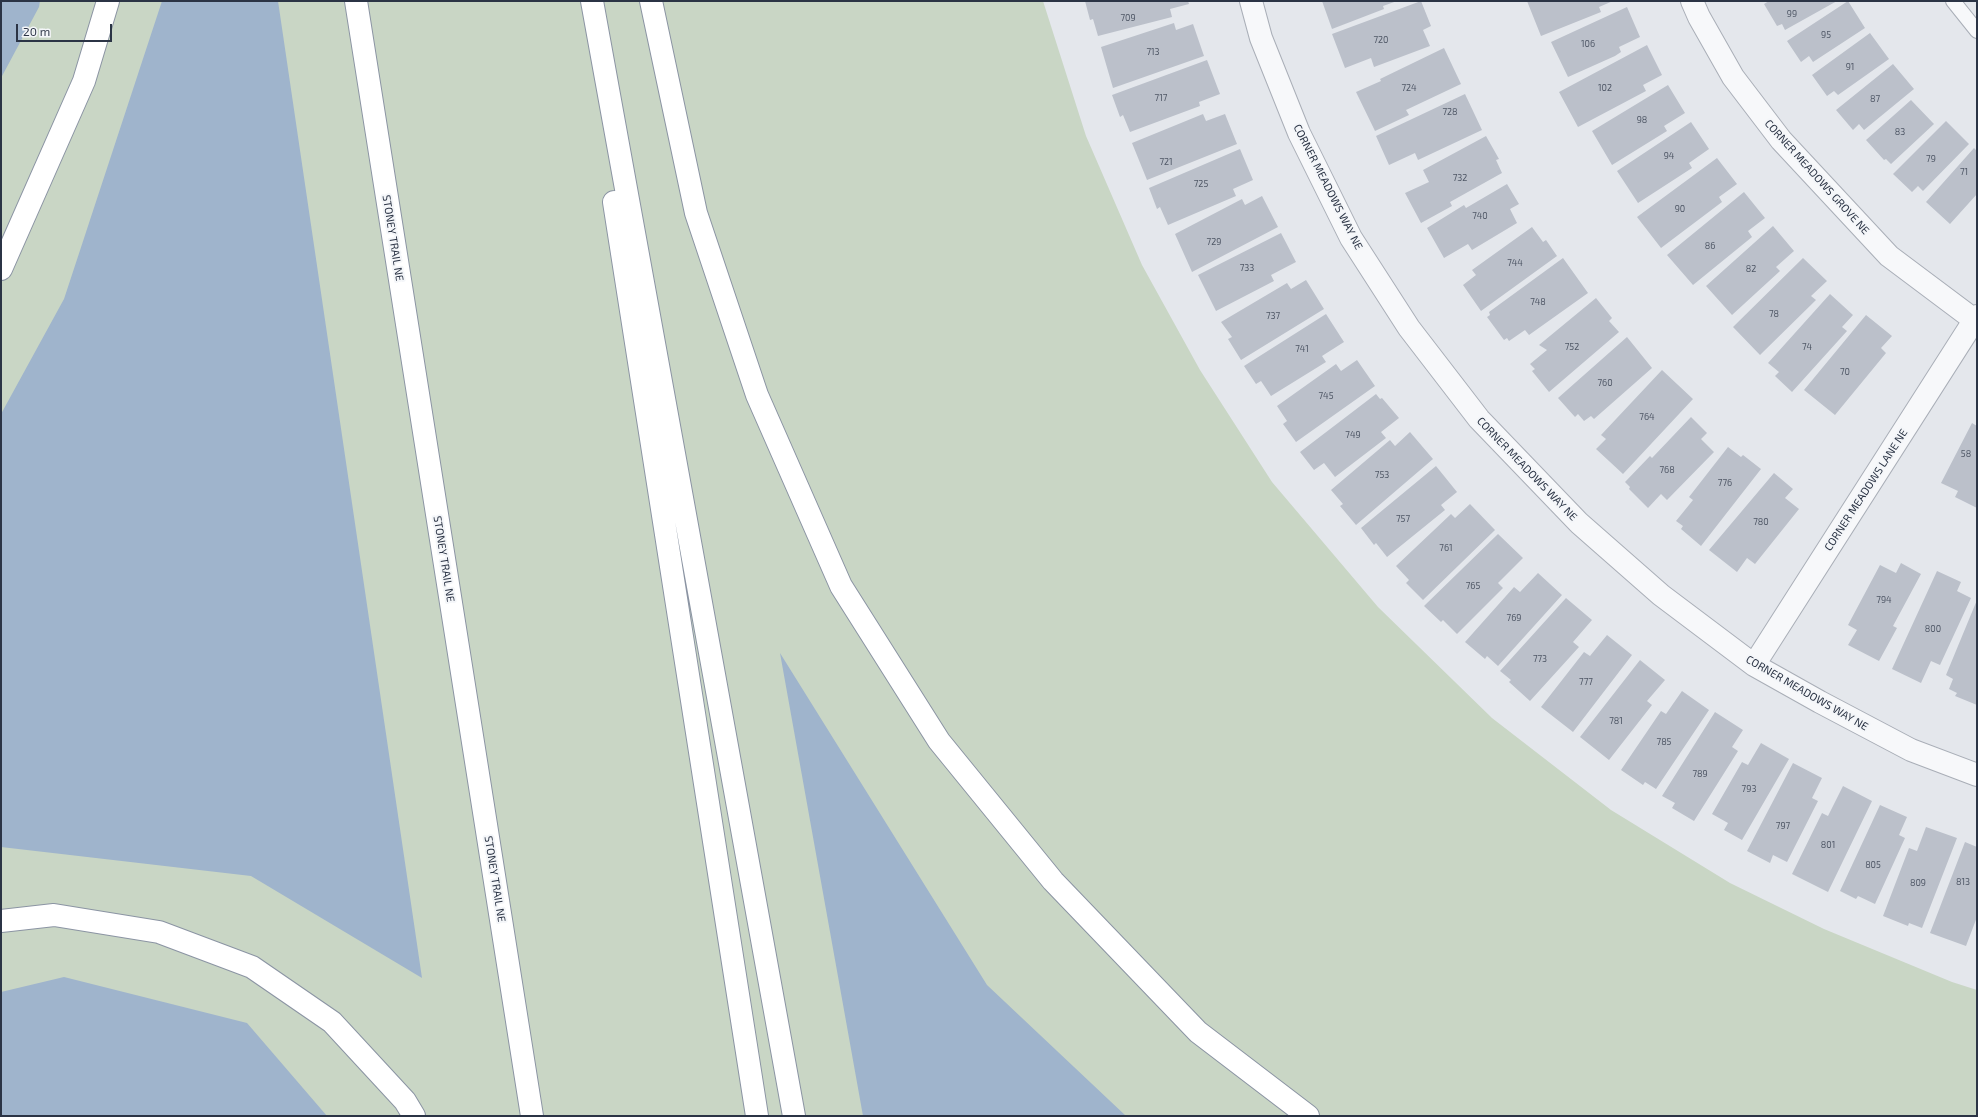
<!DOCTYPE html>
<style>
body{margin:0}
#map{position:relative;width:1978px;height:1117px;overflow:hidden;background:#e4e7ec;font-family:"Exo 2",sans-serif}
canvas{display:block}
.frame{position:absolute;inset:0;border:2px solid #2b3445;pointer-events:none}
.scale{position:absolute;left:16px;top:24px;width:96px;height:18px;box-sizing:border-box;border:2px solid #2b3445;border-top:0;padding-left:5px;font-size:12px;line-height:14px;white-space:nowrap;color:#2b3445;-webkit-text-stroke:3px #f4f6f9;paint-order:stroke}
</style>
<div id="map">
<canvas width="1978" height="1117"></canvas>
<div class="frame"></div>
<div class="scale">20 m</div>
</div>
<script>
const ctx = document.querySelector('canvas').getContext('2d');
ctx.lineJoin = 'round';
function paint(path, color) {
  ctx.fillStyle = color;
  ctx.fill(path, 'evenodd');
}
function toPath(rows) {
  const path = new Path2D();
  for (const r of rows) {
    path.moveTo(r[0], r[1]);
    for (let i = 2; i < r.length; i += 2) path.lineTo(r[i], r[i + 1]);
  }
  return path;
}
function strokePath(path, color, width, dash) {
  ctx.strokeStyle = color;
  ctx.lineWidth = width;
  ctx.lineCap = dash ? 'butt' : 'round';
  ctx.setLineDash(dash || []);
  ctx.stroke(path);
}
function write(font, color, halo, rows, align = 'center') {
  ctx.font = font + ' "Exo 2",sans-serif';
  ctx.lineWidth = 4;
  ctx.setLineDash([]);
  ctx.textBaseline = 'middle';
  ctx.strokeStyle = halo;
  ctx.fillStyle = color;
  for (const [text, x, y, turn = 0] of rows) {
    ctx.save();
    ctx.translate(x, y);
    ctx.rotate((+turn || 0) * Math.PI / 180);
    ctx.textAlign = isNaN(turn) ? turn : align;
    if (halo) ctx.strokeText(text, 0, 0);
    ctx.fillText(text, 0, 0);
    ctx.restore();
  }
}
const green = toPath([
 [1,1,1043,1,1086,136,1142,265,1200,370,1272,482,1378,607,1492,718,1611,810,1730,883,1824,929,1952,982,1977,990,1977,1116,1,1116]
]);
const water = toPath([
 [1,1,40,1,39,7,1,78],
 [162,1,278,1,422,978,251,876,1,847,1,414,64,299],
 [780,653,987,985,1126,1116,863,1116],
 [64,977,247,1023,327,1116,1,1116,1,992]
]);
const building = toPath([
 [1085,1,1188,1,1189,4,1170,9,1172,17,1098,36,1093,19,1090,20],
 [1322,1,1397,1,1383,6,1384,9,1332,29],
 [1421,1,1431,26,1423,30,1430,46,1374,67,1371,58,1345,68,1332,34],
 [1527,1,1613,1,1599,7,1601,12,1541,36],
 [1769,1,1837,1,1785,30,1782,24,1777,26,1764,4],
 [1848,1,1865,28,1813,62,1809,56,1801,62,1787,41],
 [1627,7,1640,37,1619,47,1621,52,1615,56,1568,77,1551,42],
 [1174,23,1176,30,1193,24,1204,56,1113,88,1101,47],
 [1870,33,1889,59,1838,95,1834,91,1827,96,1812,75],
 [1647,45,1662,75,1643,85,1646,91,1578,127,1559,92],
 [1444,48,1461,84,1406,110,1409,115,1375,131,1356,92,1381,81,1380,79],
 [1207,60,1220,94,1199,102,1200,106,1130,132,1123,115,1120,117,1112,95],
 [1893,64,1914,89,1864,130,1859,124,1853,130,1836,110],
 [1668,85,1685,113,1664,126,1667,131,1612,165,1592,131],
 [1465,94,1482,130,1418,160,1415,153,1389,165,1376,136],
 [1911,100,1934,124,1891,164,1886,159,1884,160,1866,140],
 [1203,114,1206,121,1225,114,1237,144,1147,180,1132,143],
 [1946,121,1969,144,1923,191,1918,186,1912,192,1893,174],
 [1691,122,1709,149,1689,163,1692,168,1638,203,1617,171],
 [1486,136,1499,159,1496,160,1502,173,1450,202,1452,206,1421,223,1405,193,1429,182,1423,170],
 [1974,148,1977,151,1977,194,1950,224,1926,202],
 [1240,149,1253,180,1233,189,1236,196,1168,225,1160,207,1157,209,1149,188],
 [1717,158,1737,184,1719,197,1722,202,1661,248,1637,217],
 [1507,184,1519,204,1510,209,1517,223,1472,250,1468,244,1444,258,1427,228,1464,205,1466,208],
 [1744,192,1765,218,1748,231,1752,237,1693,285,1667,255],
 [1262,196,1278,227,1192,272,1175,234,1242,199,1245,205],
 [1773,226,1794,251,1776,267,1780,271,1732,315,1706,286],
 [1532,227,1543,242,1546,240,1557,256,1481,311,1463,285,1476,275,1472,270],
 [1281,233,1296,262,1271,275,1274,281,1216,311,1198,275],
 [1563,258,1588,293,1529,335,1525,330,1509,341,1507,338,1504,340,1487,317,1490,315,1489,312],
 [1803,258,1827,281,1811,296,1816,300,1760,355,1733,327],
 [1306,280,1324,309,1241,360,1228,339,1232,337,1221,322,1287,283,1291,289],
 [1830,294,1853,315,1842,327,1847,331,1792,392,1775,376,1779,372,1768,363],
 [1596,298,1612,318,1609,321,1619,332,1549,392,1532,371,1535,369,1530,364,1547,350,1539,345],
 [1326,314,1344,342,1322,356,1326,362,1271,396,1261,381,1256,384,1244,366],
 [1866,315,1892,336,1881,348,1886,353,1835,415,1804,390],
 [1627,337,1652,368,1594,419,1591,416,1584,421,1578,414,1575,417,1558,398],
 [1357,360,1375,386,1296,442,1283,424,1287,421,1277,406,1336,364,1341,371],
 [1662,370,1693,399,1623,474,1596,449,1606,439,1601,435],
 [1376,394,1380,399,1382,398,1399,418,1381,432,1386,438,1335,477,1324,463,1314,470,1300,452],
 [1691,417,1707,433,1701,439,1714,452,1667,500,1661,494,1648,508,1629,489,1630,487,1625,482,1650,456,1652,458],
 [1972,423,1977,426,1977,508,1955,497,1958,491,1941,483],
 [1410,432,1433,459,1356,525,1340,506,1343,504,1331,490,1390,440,1395,446],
 [1728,447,1741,457,1743,455,1761,469,1701,546,1681,529,1683,526,1676,521,1693,500,1689,497],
 [1436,466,1457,492,1441,505,1445,510,1387,557,1376,543,1374,545,1361,528],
 [1774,473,1793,489,1785,498,1799,509,1755,564,1747,558,1737,572,1709,550],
 [1470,504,1495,530,1423,600,1406,583,1409,580,1396,566,1451,514,1455,518],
 [1498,534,1523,558,1498,583,1503,588,1457,634,1443,620,1441,622,1424,606],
 [1901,563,1921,574,1893,626,1897,628,1879,661,1848,645,1857,630,1848,625,1880,565,1896,573],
 [1937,571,1961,582,1957,591,1971,598,1940,665,1931,661,1921,683,1892,669],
 [1538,573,1562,595,1498,666,1487,656,1485,659,1465,642,1514,587,1520,592],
 [1566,598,1592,620,1573,642,1579,647,1530,701,1509,682,1511,680,1500,671],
 [1977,600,1977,705,1955,696,1957,693,1949,689,1953,679,1946,675],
 [1607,635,1632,655,1573,732,1541,707,1584,652,1590,656],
 [1640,660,1665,680,1647,701,1652,705,1609,760,1580,737],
 [1682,691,1709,710,1656,789,1645,782,1643,785,1621,770,1661,711,1666,714],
 [1715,712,1743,730,1732,747,1738,751,1694,821,1672,808,1675,803,1662,796],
 [1761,743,1789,759,1742,840,1724,830,1728,823,1712,814,1742,762,1748,765],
 [1793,763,1822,778,1812,798,1818,801,1787,862,1773,855,1770,863,1747,851],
 [1843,786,1872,801,1828,892,1792,874,1822,813,1828,816],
 [1880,805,1907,817,1899,835,1905,838,1875,904,1858,896,1856,899,1840,891],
 [1926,827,1957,838,1922,928,1909,923,1908,926,1883,916,1909,848,1917,851],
 [1965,842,1977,847,1977,917,1966,946,1930,933]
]);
const service = toPath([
 [1953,1,1977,31]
]);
const minor = toPath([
 [1251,1,1261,38,1299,133,1351,238,1409,328,1479,419,1579,523,1661,595,1754,665,1820,702,1911,750,1977,775],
 [1692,1,1699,17,1733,77,1781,140,1889,256,1977,322],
 [1754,665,1977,316]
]);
const motorway = toPath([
 [356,1,532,1116],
 [592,1,794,1116],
 [651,1,696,213,757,395,841,586,939,741,1053,881,1198,1032,1308,1116],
 [614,202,757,1116],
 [1,269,84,81,108,1],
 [1,921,54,915,159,932,252,967,332,1022,405,1101,414,1116]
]);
const numberNames = [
 ["99",1792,14],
 ["709",1128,18],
 ["95",1826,35],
 ["720",1381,40],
 ["106",1588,44],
 ["713",1153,52],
 ["91",1850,67],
 ["724",1409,88],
 ["102",1605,88],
 ["717",1161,98],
 ["87",1875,99],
 ["728",1450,112],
 ["98",1642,120],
 ["83",1900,132],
 ["94",1669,156],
 ["79",1931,159],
 ["721",1166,162],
 ["71",1964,172],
 ["732",1460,178],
 ["725",1201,184],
 ["90",1680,209],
 ["740",1480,216],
 ["729",1214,242],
 ["86",1710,246],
 ["744",1515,263],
 ["733",1247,268],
 ["82",1751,269],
 ["748",1538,302],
 ["78",1774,314],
 ["737",1273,316],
 ["752",1572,347],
 ["74",1807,347],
 ["741",1302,349],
 ["70",1845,372],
 ["760",1605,383],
 ["745",1326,396],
 ["764",1647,417],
 ["749",1353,435],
 ["58",1966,454],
 ["768",1667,470],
 ["753",1382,475],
 ["776",1725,483],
 ["757",1403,519],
 ["780",1761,522],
 ["761",1446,548],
 ["765",1473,586],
 ["794",1884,600],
 ["769",1514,618],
 ["800",1933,629],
 ["773",1540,659],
 ["777",1586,682],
 ["781",1616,721],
 ["785",1664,742],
 ["789",1700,774],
 ["793",1749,789],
 ["797",1783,826],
 ["801",1828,845],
 ["805",1873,865],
 ["813",1963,882],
 ["809",1918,883]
];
const streetNames = [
 ["CORNER MEADOWS GROVE NE",1817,177,48],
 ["CORNER MEADOWS WAY NE",1328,187,63],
 ["STONEY TRAIL NE",393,238,81],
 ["CORNER MEADOWS WAY NE",1527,469,46],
 ["CORNER MEADOWS LANE NE",1866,490,-57],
 ["STONEY TRAIL NE",444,559,81],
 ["CORNER MEADOWS WAY NE",1807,693,30],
 ["STONEY TRAIL NE",495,879,81]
];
paint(green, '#c9d6c5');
paint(water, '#9fb4cc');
paint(building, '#bbc0ca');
strokePath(service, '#a9aeb7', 16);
strokePath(minor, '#a9aeb7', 24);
strokePath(motorway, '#8b94a3', 24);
strokePath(service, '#f7f8fa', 14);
strokePath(minor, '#f7f8fa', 22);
strokePath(motorway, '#fff', 22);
write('9px', '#4f5766', null, numberNames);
write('11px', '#2b3445', '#f4f6f9', streetNames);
</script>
